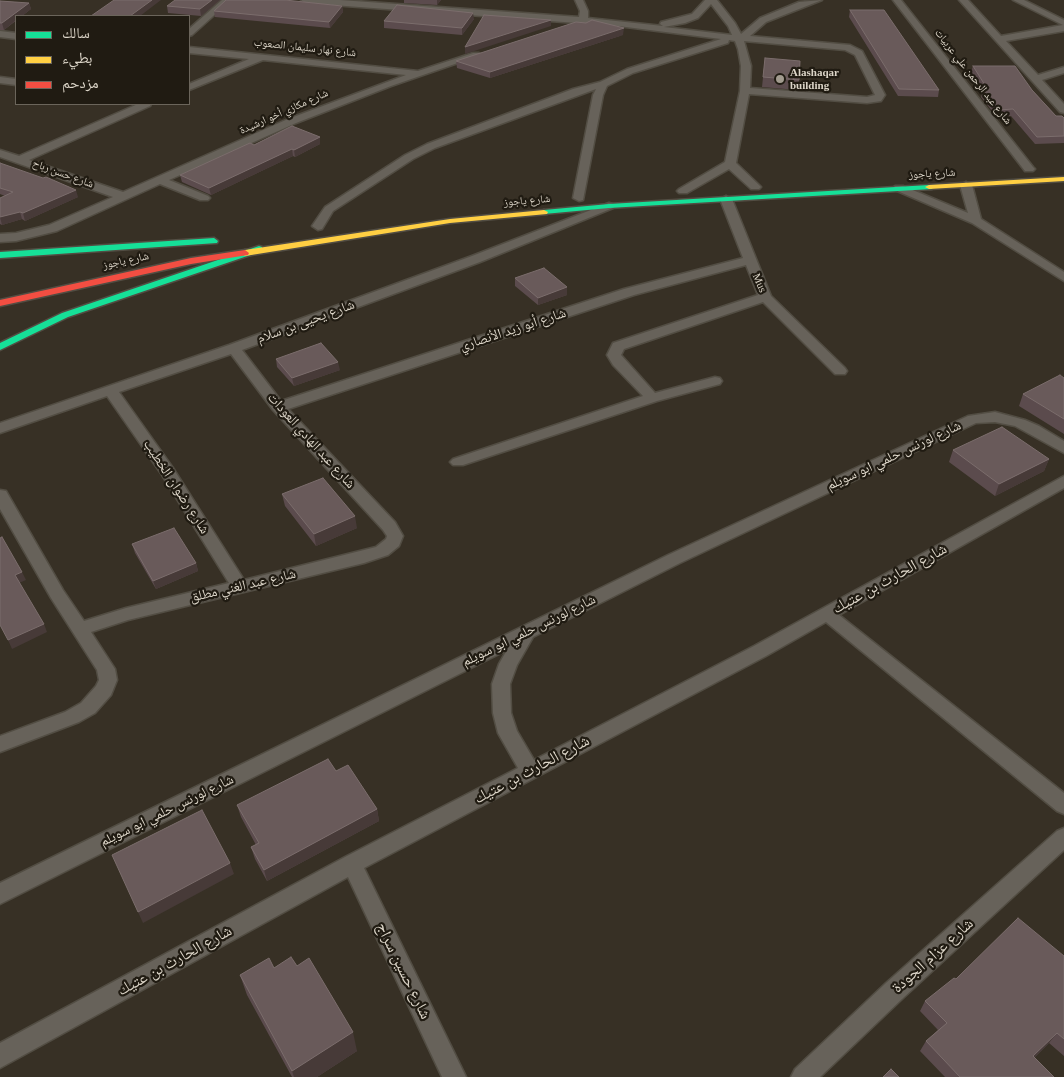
<!DOCTYPE html>
<meta charset="utf-8">
<style>
body{margin:0}
#map{position:relative;width:1064px;height:1077px;overflow:hidden;background:#373025;font-family:"Times New Roman","Noto Naskh Arabic",serif}
canvas{display:block}
.legend{position:absolute;left:15px;top:15px;width:175px;height:90px;box-sizing:border-box;background:#201b12;border:1px solid #6b655b;margin:0;padding:6px 9px;list-style:none;font-size:15px;color:#dcd5c8}
.legend li{display:flex;align-items:center;gap:10px;height:25px}
.legend b{width:25px;border:1px solid #6b655b}
</style>
<div id="map">
<canvas width="1064" height="1077"></canvas>
<ul class="legend">
<li><b style="height:6px;background:#16e098"></b>سالك</li>
<li><b style="height:6px;background:#ffcf43"></b>بطيء</li>
<li><b style="height:6px;background:#f24e42"></b>مزدحم</li>
</ul>
</div>
<script>
const ctx = document.querySelector('canvas').getContext('2d');
ctx.lineJoin = 'round';
function toPath(rows) {
  const path = new Path2D();
  for (const r of rows) {
    path.moveTo(r[0], r[1]);
    for (let i = 2; i < r.length; i += 2) path.lineTo(r[i], r[i + 1]);
  }
  return path;
}
function strokePath(path, color, width, dash) {
  ctx.strokeStyle = color;
  ctx.lineWidth = width;
  ctx.lineCap = dash ? 'butt' : 'round';
  ctx.setLineDash(dash || []);
  ctx.stroke(path);
}
function paint(path, color) {
  ctx.fillStyle = color;
  ctx.fill(path, 'evenodd');
}
function write(font, color, halo, rows, align = 'center') {
  ctx.font = font + ' "Times New Roman","Noto Naskh Arabic",serif';
  ctx.lineWidth = 4.5;
  ctx.setLineDash([]);
  ctx.textBaseline = 'middle';
  ctx.strokeStyle = halo;
  ctx.fillStyle = color;
  for (const [text, x, y, turn = 0] of rows) {
    ctx.save();
    ctx.translate(x, y);
    ctx.rotate((+turn || 0) * Math.PI / 180);
    ctx.textAlign = isNaN(turn) ? turn : align;
    if (halo) ctx.strokeText(text, 0, 0);
    ctx.fillText(text, 0, 0);
    ctx.restore();
  }
}
const street = toPath([
 [222,0,231,0,192,35,189,36,189,29,222,0],
 [301,0,340,0,579,17,580,11,575,0,583,0,588,11,588,18,663,26,660,24,661,22,692,14,705,0,717,0,735,23,741,34,760,18,799,2,822,0,766,22,750,36,850,45,862,51,885,95,881,101,867,103,749,94,736,163,759,185,761,187,759,189,751,189,729,169,687,193,679,193,677,191,679,189,725,162,740,91,741,66,738,49,735,41,729,40,728,43,633,73,607,86,603,95,583,200,579,201,573,198,593,95,596,89,435,148,413,159,333,211,322,229,318,230,312,226,325,207,405,155,427,144,573,89,600,82,627,69,721,39,618,26,305,3,301,0],
 [711,4,728,26,732,35,664,27,685,23,698,18,711,4],
 [744,41,845,50,855,55,875,95,867,97,750,88,751,66,744,41],
 [893,0,901,0,1033,167,1035,169,1033,171,1025,171,893,0],
 [959,0,968,0,1001,36,1063,25,1013,0,1024,0,1064,20,1064,31,1006,41,1038,75,1064,67,1064,73,1042,80,1064,104,1064,113,1060,112,959,0],
 [0,31,16,33,16,39,0,37,0,31],
 [189,47,418,71,473,53,479,53,481,55,391,86,296,123,169,180,208,196,210,198,208,200,200,200,160,184,57,231,16,241,0,242,0,234,16,233,49,225,113,197,0,157,0,150,19,156,138,104,151,104,150,106,29,160,123,192,288,119,406,75,263,60,189,90,189,84,249,59,189,53,189,47],
 [0,77,16,79,16,85,0,83,0,77],
 [966,182,972,185,981,219,1064,272,1064,281,972,223,895,190,893,188,895,186,903,186,968,213,960,185,966,182],
 [726,196,732,199,771,296,845,368,847,371,845,374,835,374,763,302,624,349,621,355,655,393,715,377,720,378,722,381,720,384,657,401,463,465,453,465,450,462,453,459,643,396,613,365,607,355,613,343,758,295,746,265,634,295,288,409,395,522,403,536,399,546,388,555,364,563,128,620,91,632,115,669,117,680,111,695,95,713,79,722,0,752,0,736,65,712,81,703,96,686,99,680,97,670,51,598,0,509,0,490,6,491,63,590,84,621,126,608,229,583,162,475,107,396,0,433,0,423,229,345,472,256,609,203,613,204,615,206,613,208,480,262,242,350,281,401,624,289,743,258,720,199,726,196],
 [231,354,273,410,383,530,387,536,386,539,376,547,244,580,173,468,119,392,231,354],
 [995,412,1025,420,1039,426,1064,441,1064,453,1015,426,995,422,976,423,680,563,533,637,517,665,510,684,511,713,517,731,534,760,754,646,1064,476,1064,488,839,615,1064,793,1064,814,1057,811,826,622,766,656,364,868,466,1077,442,1077,348,877,0,1068,0,1043,345,857,518,768,498,733,493,713,492,684,499,664,507,650,0,904,0,883,668,555,968,416,995,412],
 [1064,828,1064,850,902,999,820,1077,791,1077,795,1069,886,983,1057,831,1064,828]
]);
const fast = toPath([
 [929,185,933,187,932,189,609,208,544,214,540,212,544,210,609,204,929,185],
 [214,238,218,241,217,243,0,258,0,252,214,238],
 [259,246,262,247,262,251,68,317,0,350,0,343,62,313,259,246]
]);
const slow = toPath([
 [1064,177,1064,181,929,189,925,187,929,185,1064,177],
 [544,210,548,212,547,214,450,223,245,256,241,253,245,250,450,219,544,210]
]);
const jam = toPath([
 [245,250,249,253,248,255,191,264,0,306,0,300,191,258,245,250]
]);
const wall = toPath([
 [220,0,201,16,168,13,167,6],
 [404,0,441,0,437,5,404,3],
 [0,1,29,3,31,9,4,30,0,30],
 [342,6,343,12,330,28,215,17,214,11],
 [850,10,939,90,938,97,898,96,849,17],
 [474,19,462,35,384,28,384,21],
 [623,35,490,78,457,68,456,61],
 [765,58,799,80,797,90,762,87],
 [973,66,1032,90,1056,116,1064,118,1064,143,1035,144,1011,116,997,117,981,97,983,91,971,72],
 [320,137,320,144,295,157,293,156,211,195,182,182,180,175,254,145],
 [0,163,78,197,25,221,22,219,2,225,0,224,0,198,5,196,0,194],
 [515,278,567,295,538,305,515,286],
 [276,359,340,370,294,386,277,367],
 [1064,378,1064,434,1019,406,1023,394],
 [953,450,1049,459,1044,471,995,496,949,462],
 [282,494,357,528,316,546,285,506],
 [132,544,196,563,198,571,156,589,135,553],
 [336,771,377,809,379,821,267,881,255,859,251,847,256,845,241,817,237,805],
 [1064,956,1064,1056,1049,1043,1034,1058,1054,1077,945,1077,920,1051,926,1041,938,1030,920,1011,925,1001,956,979],
 [297,966,357,1051,317,1077,292,1077,247,995,240,975,274,968]
]);
const shadedWall = toPath([
 [152,0,161,0,140,16,130,16],
 [212,0,220,0,201,16,200,9],
 [437,0,441,0,437,5],
 [29,3,31,9,22,16,16,16,16,20,4,30,2,23],
 [342,6,343,12,330,28,329,22],
 [473,13,474,19,462,35,462,28],
 [551,20,551,26,465,54,465,47],
 [624,28,623,35,490,78,490,72],
 [320,137,320,144,295,157,294,150],
 [292,149,293,156,211,195,209,188],
 [76,190,78,197,25,221,23,213],
 [20,212,22,219,2,225,0,217],
 [567,287,567,295,538,305,538,298],
 [338,362,340,370,294,386,292,378],
 [1049,459,1044,471,995,496,999,484],
 [355,516,357,528,316,546,314,534],
 [196,563,198,571,156,589,153,581],
 [22,572,26,580,19,583,15,575],
 [44,624,47,632,12,649,8,640],
 [377,809,379,821,267,881,264,870],
 [230,863,234,874,143,923,138,912],
 [353,1032,357,1051,317,1077,294,1077,292,1071],
 [1057,1033,1049,1043,1026,1066,1033,1056]
]);
const building = toPath([
 [114,0,152,0,130,16,91,16,114,0],
 [175,0,212,0,200,9,167,6,175,0],
 [226,0,285,0,342,6,329,22,214,11,226,0],
 [0,1,29,3,2,23,0,23,0,1],
 [397,5,473,13,462,28,384,21,397,5],
 [850,10,884,10,939,90,899,89,850,10],
 [484,15,551,20,465,47,484,15],
 [592,20,624,28,490,72,456,61,576,22,586,23,592,20],
 [765,58,800,61,799,80,763,77,765,58],
 [973,66,1015,66,1032,90,1056,116,1062,116,1064,118,1064,136,1037,137,1013,109,999,110,983,90,988,90,973,66],
 [292,126,320,137,294,150,292,149,209,188,180,175,250,143,254,145,292,126],
 [0,163,43,178,46,177,76,190,23,213,20,212,0,217,0,198,13,192,0,188,0,163],
 [544,268,567,287,538,298,515,278,544,268],
 [321,343,338,362,292,378,276,359,321,343],
 [1060,375,1064,378,1064,419,1023,394,1060,375],
 [1002,427,1049,459,999,484,953,450,1002,427],
 [323,478,355,516,314,534,282,494,323,478],
 [174,528,196,563,153,581,132,544,174,528],
 [2,537,22,572,15,575,44,624,8,640,0,625,0,538,2,537],
 [328,759,336,771,348,765,377,809,264,870,251,847,259,843,237,805,328,759],
 [202,810,230,863,138,912,112,855,202,810],
 [1018,918,1064,956,1064,1039,1057,1033,1033,1056,1054,1077,960,1077,926,1041,947,1023,925,1001,954,978,956,979,1018,918],
 [291,957,297,966,309,958,353,1032,292,1071,240,975,269,958,274,968,291,957],
 [891,1069,899,1077,883,1077,891,1069]
]);
const markers = [
 [780,79,5,"#a29b8f"]
];
const farStreetnames = [
 ["شارع نهار سليمان الصعوب",305,48,6],
 ["شارع عبد الرحمن علي عربيات",973,77,52],
 ["شارع مكازي أخو ارشيدة",284,112,-24],
 ["شارع حسن رباح",63,174,20],
 ["شارع ياجوز",932,174,-3],
 ["شارع ياجوز",527,201,-5],
 ["شارع ياجوز",126,261,-12],
 ["Mus",759,283,67]
];
const farPoinames = [
 ["Alashaqar",790,73],
 ["building",790,86]
];
const streetNames = [
 ["شارع يحيى بن سلام",306,322,-20],
 ["شارع أبو زيد الأنصاري",513,330,-18],
 ["شارع عبد الهادي العودات",311,441,48],
 ["شارع لورنس حلمي ابو سويلم",894,456,-25],
 ["شارع رضوان الخطيب",176,487,57],
 ["شارع عبد الغني مطلق",243,586,-13],
 ["شارع لورنس حلمي ابو سويلم",529,631,-26],
 ["شارع لورنس حلمي ابو سويلم",167,811,-26]
];
const nearStreetnames = [
 ["شارع الحارث بن عتيك",890,579,-29],
 ["شارع الحارث بن عتيك",532,770,-28],
 ["شارع عزام الجودة",933,956,-42],
 ["شارع الحارث بن عتيك",175,961,-29],
 ["شارع حسين سراج",403,971,64]
];
strokePath(street, '#524d43', 3);
strokePath(fast, '#524d43', 3);
strokePath(slow, '#524d43', 3);
strokePath(jam, '#524d43', 3);
paint(street, '#67625a');
paint(fast, '#16e098');
paint(slow, '#ffcf43');
paint(jam, '#f24e42');
paint(wall, '#5b4b4d');
paint(shadedWall, '#473a38');
paint(building, '#695a5a');
strokePath(building, '#7b6d6c', 1);
for (const [x, y, r, color] of markers) {
  const dot = new Path2D();
  dot.arc(x, y, r, 0, 2 * Math.PI);
  ctx.fillStyle = color;
  ctx.fill(dot);
  strokePath(dot, '#201b12', 2);
}
write('11px', '#dcd5c8', '#201b12', farStreetnames);
write('bold 11px', '#dcd5c8', '#201b12', farPoinames, 'left');
write('14px', '#dcd5c8', '#201b12', streetNames);
write('16px', '#dcd5c8', '#201b12', nearStreetnames);
</script>
